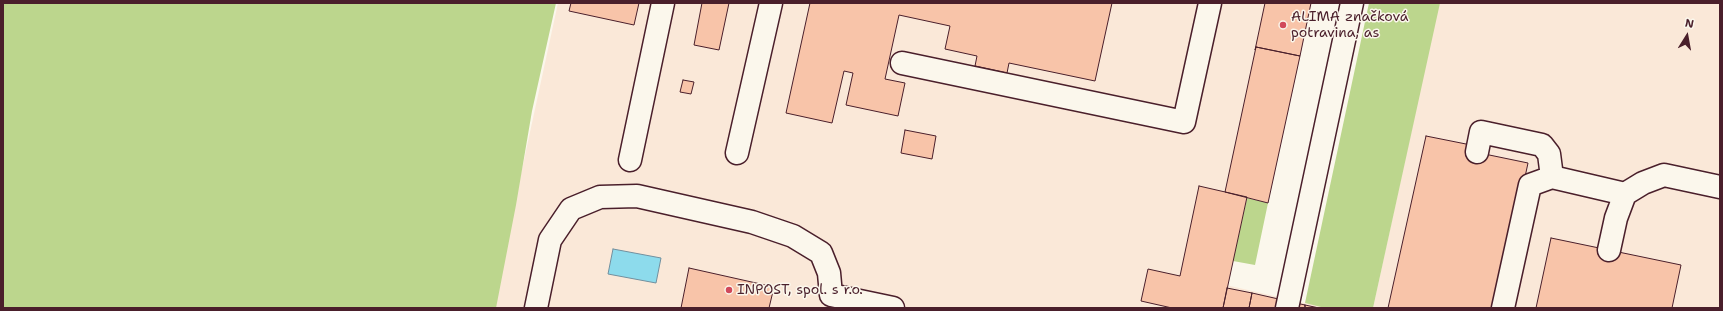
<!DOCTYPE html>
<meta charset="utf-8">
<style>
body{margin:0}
#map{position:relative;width:1723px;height:311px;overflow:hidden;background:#fbf7ec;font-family:"Shantell Sans",sans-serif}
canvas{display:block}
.frame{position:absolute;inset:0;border:4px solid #4a1f2b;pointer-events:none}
.north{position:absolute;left:1667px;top:16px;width:40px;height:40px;-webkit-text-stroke:3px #fbf7ec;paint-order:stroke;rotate:11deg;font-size:11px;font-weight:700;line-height:16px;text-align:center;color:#4a1f2b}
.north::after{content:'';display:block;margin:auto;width:14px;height:18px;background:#4a1f2b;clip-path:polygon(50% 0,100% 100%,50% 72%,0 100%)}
</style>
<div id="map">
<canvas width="1723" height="311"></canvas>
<div class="frame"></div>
<div class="north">N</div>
</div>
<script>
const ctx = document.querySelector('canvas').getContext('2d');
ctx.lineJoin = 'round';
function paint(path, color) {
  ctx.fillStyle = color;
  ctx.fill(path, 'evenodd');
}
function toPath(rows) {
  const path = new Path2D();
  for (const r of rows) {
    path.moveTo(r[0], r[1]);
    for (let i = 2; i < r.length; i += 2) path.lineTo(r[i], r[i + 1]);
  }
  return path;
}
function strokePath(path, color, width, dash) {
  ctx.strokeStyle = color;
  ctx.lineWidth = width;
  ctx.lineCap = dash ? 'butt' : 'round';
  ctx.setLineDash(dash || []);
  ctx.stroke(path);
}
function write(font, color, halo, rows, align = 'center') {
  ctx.font = font + ' "Shantell Sans",sans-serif';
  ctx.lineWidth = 3;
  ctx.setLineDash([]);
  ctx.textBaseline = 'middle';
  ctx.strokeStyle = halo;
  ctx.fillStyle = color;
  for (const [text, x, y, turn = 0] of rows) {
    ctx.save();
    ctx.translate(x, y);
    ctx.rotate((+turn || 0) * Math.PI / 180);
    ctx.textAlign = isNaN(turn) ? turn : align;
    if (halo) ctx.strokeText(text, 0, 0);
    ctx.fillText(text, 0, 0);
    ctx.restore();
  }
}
const built = toPath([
 [558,3,1312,3,1268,201,1245,197,1226,285,1305,303,1307,296,1358,308,494,308,514,206],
 [1439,3,1720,3,1720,308,1373,308]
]);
const green = toPath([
 [3,3,556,3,532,111,516,205,496,308,3,308],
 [1369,3,1440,3,1373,308,1325,308,1305,303],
 [1247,198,1268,203,1255,265,1233,261]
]);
const water = toPath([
 [613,249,661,258,656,283,608,274,613,249]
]);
const building = toPath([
 [571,3,639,3,634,25,569,11,571,3],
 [702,3,729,3,719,50,694,45,702,3],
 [810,3,1112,3,1095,81,1009,63,1007,73,975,66,977,56,945,49,950,26,899,15,885,79,905,83,898,116,846,105,853,73,844,71,832,123,786,113,810,3],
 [1265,3,1311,3,1300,56,1256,47,1255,50,1265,3],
 [1256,47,1300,56,1268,203,1225,192,1256,47],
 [683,80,694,82,691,94,680,92,683,80],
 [905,130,936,136,932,159,901,153,905,130],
 [1426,136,1471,145,1470,151,1528,163,1497,308,1388,308,1426,136],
 [1199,186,1247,197,1223,308,1172,308,1141,301,1148,269,1180,276,1199,186],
 [1551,238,1681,265,1672,308,1536,308,1551,238],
 [689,268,774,287,769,308,681,308,689,268],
 [1227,288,1252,293,1249,308,1223,308,1227,288],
 [1252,293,1305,305,1305,308,1249,308,1252,293],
 [1305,305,1319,308,1305,308,1305,305]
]);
const minor = toPath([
 [902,63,1184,122,1210,3],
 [1477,152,1481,132,1542,145,1549,154,1552,177],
 [737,153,771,3],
 [630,160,663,3],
 [1609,250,1616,218,1625,194],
 [536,308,550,240,571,209,600,197,637,196,752,222,793,236,821,253,829,273,831,295,893,308],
 [1287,308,1352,3],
 [1503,308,1530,185,1552,177,1625,194,1643,183,1664,175,1720,187]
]);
const markers = [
 [1283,25,4,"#d1495b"],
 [729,290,4,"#d1495b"]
];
const poiNames = [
 ["ALIMA značková",1291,17],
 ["potravina, as",1291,33],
 ["INPOST, spol. s r.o.",737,290]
];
paint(built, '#fae8d8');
paint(green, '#bcd68d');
paint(water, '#8ddbec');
strokePath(water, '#72909f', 1);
paint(building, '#f8c4a9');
strokePath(building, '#4a1f2b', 1);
strokePath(minor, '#4a1f2b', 25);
strokePath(minor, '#fbf7ec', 22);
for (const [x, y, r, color] of markers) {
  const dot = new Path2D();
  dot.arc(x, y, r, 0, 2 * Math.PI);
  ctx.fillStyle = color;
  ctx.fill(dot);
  strokePath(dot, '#fbf7ec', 1.5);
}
write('14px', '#4a1f2b', '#fbf7ec', poiNames, 'left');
</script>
